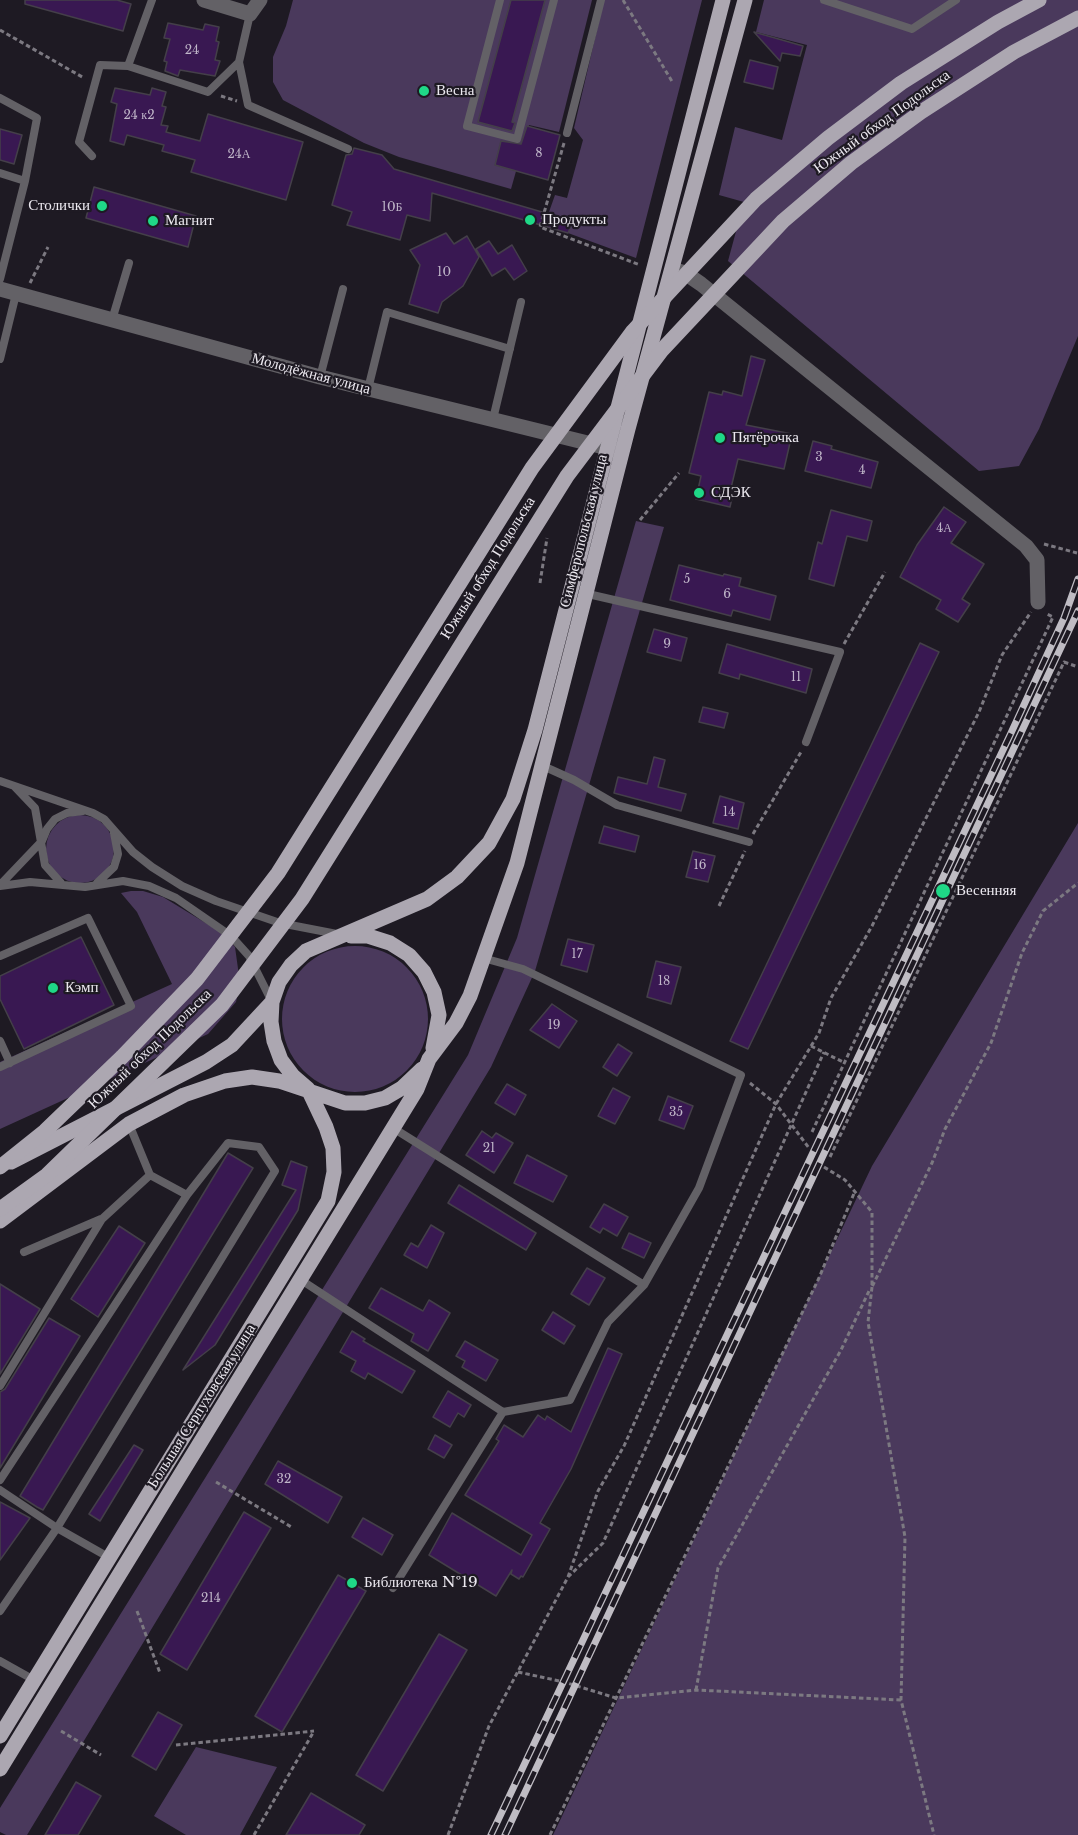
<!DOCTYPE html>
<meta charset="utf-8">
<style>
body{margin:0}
canvas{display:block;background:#1e1a23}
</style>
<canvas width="1078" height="1835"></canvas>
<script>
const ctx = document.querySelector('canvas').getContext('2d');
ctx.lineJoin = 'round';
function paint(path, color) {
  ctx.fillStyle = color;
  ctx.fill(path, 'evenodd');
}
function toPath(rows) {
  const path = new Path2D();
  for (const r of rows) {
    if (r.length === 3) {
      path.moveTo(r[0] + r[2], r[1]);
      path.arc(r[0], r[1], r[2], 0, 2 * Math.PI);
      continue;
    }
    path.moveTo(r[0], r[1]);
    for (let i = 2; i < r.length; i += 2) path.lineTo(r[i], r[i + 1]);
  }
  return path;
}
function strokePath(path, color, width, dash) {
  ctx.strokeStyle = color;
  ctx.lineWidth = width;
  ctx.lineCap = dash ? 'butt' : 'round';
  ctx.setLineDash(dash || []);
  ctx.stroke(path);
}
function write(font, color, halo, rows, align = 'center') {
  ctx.font = font + ' "Libre Baskerville",serif';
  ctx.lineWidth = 4.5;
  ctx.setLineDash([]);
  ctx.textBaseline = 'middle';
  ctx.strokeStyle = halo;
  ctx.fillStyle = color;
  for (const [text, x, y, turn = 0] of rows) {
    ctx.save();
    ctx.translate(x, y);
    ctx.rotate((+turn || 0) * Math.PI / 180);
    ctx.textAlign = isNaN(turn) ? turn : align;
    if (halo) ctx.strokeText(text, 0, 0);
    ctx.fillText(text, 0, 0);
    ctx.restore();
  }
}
const green = toPath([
 [293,0,592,0,559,132,529,125,511,189,399,157,364,143,283,100,273,82,273,57,286,26],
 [604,0,702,0,636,258,568,233,572,221,549,212,555,195,567,198,583,140,574,128],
 [764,0,1078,0,1078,336,1039,429,1019,466,979,471,728,261,744,202,719,195,735,127,782,140,807,45,756,32],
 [636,521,664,527,535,971,491,1067,27,1835,6,1835,0,1832,0,1808,468,1055,517,938],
 [80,849,34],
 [1078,823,1078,1835,553,1835,872,1166],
 [131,891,143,891,163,897,222,933,235,947,240,983,236,1002,208,1034,0,1129,0,1062,172,984,137,912,121,893],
 [355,1019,73],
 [196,1747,277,1767,240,1835,186,1835,154,1816]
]);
const building = toPath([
 [25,0,117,0,131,4,123,31,25,4,25,0],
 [511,0,545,0,512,122,515,123,512,131,478,122,511,0],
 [168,23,203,30,205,24,219,27,216,41,219,42,215,60,220,61,215,76,180,70,178,76,165,71,167,62,164,61,170,39,164,38,168,23],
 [754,32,803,46,800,56,782,53,780,61,754,32],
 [750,60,778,67,773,89,744,82,750,60],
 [115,88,150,95,152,88,166,92,162,106,166,107,161,125,168,126,166,132,200,141,208,114,303,142,286,200,191,172,195,160,162,151,164,145,127,135,124,145,110,141,117,104,111,102,115,88],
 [527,126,560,135,548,180,495,165,501,141,521,144,527,126],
 [0,129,22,135,14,164,0,160,0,129],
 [354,148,382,155,394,169,573,221,568,233,432,193,430,221,407,215,400,240,347,225,352,212,332,205,346,155,352,154,354,148],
 [94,187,196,216,188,247,86,218,94,187],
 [446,233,454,244,467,236,479,257,463,286,442,302,438,313,409,304,420,265,410,250,446,233],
 [489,241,498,254,512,245,527,271,514,280,505,268,492,276,476,249,489,241],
 [751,356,765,360,746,425,792,434,784,469,738,459,730,492,733,493,730,507,696,499,701,476,689,473,709,392,722,395,723,391,742,396,751,356],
 [813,441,832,446,831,449,878,462,871,488,805,471,813,441],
 [944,507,966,522,951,543,984,564,962,599,970,604,958,622,936,609,941,600,900,577,917,545,944,507],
 [831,510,872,521,867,541,847,536,834,586,809,579,818,542,822,544,831,510],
 [679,565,723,576,724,574,741,578,739,586,776,596,770,620,733,610,731,616,670,600,679,565],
 [654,629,687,638,681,661,647,652,654,629],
 [920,643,939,652,748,1049,730,1041,920,643],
 [727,644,812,669,806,693,740,674,739,679,719,673,727,644],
 [703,707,728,713,724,728,699,722,703,707],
 [654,757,665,760,658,787,686,794,681,811,614,793,618,777,647,784,654,757],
 [720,796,744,803,738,829,713,823,720,796],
 [604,826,639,836,635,852,599,843,604,826],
 [693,851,715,856,708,882,686,877,693,851],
 [81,937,114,1005,24,1049,0,999,0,976,81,937],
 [568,939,594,945,587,972,561,965,568,939],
 [656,961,681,967,671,1004,647,997,656,961],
 [552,1004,577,1021,559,1048,530,1030,552,1004],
 [618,1044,632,1053,617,1076,603,1067,618,1044],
 [507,1084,526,1095,515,1115,495,1103,507,1084],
 [613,1088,630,1097,615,1124,598,1116,613,1088],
 [668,1096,693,1106,684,1129,659,1120,668,1096],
 [482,1131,492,1138,496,1133,513,1143,494,1173,466,1155,482,1131],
 [228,1153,253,1168,43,1510,37,1507,20,1496,228,1153],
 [527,1155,567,1176,553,1202,514,1183,527,1155],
 [291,1161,307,1167,298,1210,215,1345,183,1370,296,1190,282,1185,291,1161],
 [459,1185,536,1233,526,1250,448,1203,459,1185],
 [604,1204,628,1217,617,1236,603,1228,600,1233,590,1227,604,1204],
 [431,1225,444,1233,427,1268,404,1255,411,1243,418,1247,431,1225],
 [119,1226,145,1243,98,1317,71,1299,119,1226],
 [629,1233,651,1243,644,1258,622,1248,629,1233],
 [587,1268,605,1278,589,1305,571,1294,587,1268],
 [0,1284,40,1309,0,1374,0,1284],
 [381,1288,423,1311,429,1300,450,1313,428,1351,411,1341,414,1334,369,1308,381,1288],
 [553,1312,575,1326,564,1344,542,1330,553,1312],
 [49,1318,80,1336,0,1468,0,1392,5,1389,49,1318],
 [352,1331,365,1339,363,1341,415,1371,402,1393,368,1373,365,1379,351,1371,356,1361,340,1352,352,1331],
 [465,1341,498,1360,486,1381,462,1367,465,1361,456,1356,465,1341],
 [608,1348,622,1354,571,1469,540,1523,550,1529,523,1577,521,1576,519,1579,511,1574,512,1570,496,1596,429,1555,452,1513,521,1555,532,1535,465,1495,499,1441,496,1439,504,1425,523,1437,538,1415,545,1420,547,1416,571,1432,608,1348],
 [448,1391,471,1405,464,1417,458,1413,450,1427,433,1417,448,1391],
 [435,1435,452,1445,444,1458,428,1449,435,1435],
 [134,1445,143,1450,100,1521,89,1514,134,1445],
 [278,1461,342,1497,328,1523,265,1484,278,1461],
 [0,1502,30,1518,0,1560,0,1502],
 [244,1512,271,1528,187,1670,160,1654,244,1512],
 [363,1518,393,1535,382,1555,352,1537,363,1518],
 [338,1575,366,1591,282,1732,255,1716,338,1575],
 [439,1634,467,1650,383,1791,356,1775,439,1634],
 [158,1712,182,1725,156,1770,132,1756,158,1712],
 [76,1782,101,1796,78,1835,45,1835,76,1782],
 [311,1793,365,1825,359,1835,286,1835,311,1793]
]);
const path = toPath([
 [623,0,673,83],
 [0,30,84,78],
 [221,96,237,101],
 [564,143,540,227,640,265],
 [30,283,48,247],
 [640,520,679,473],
 [1044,544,1077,553],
 [540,583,547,538],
 [844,644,885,572],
 [753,834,801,752],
 [719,906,745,851],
 [811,1046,845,1063],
 [750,1083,776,1104,809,1148],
 [812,1132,1053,617,1047,614],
 [830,1157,1064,662,1078,667],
 [824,1167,845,1180,872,1212,872,1287,932,1163,945,1129,991,1043,1022,953,1043,911,1078,883],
 [872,1287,868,1322,905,1537,901,1700,934,1835],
 [216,1482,293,1528],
 [568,1577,598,1491,624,1446,776,1104,819,1033,831,998,872,926,979,712,1002,655,1031,612],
 [137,1611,160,1673],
 [518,1672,564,1682,616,1698,696,1690,901,1700],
 [696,1690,718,1568,841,1350,869,1291],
 [61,1731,101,1755],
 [176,1745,314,1731],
 [254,1835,314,1731],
 [448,1835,489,1726,568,1577,603,1543,824,1052],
 [550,1835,819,1278,855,1191]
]);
const lane = toPath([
 [500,0,467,126,517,139,554,0],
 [824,0,912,29,956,0],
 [239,62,248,105,348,149],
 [128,66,152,0],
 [0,98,37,118,25,181,0,279],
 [567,133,601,0],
 [92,156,79,142,100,65,128,66,208,92,239,62,250,14],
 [0,173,25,181],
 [112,320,129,263],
 [0,359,16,294],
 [320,377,343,289],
 [368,389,387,312,510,349],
 [493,419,521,302],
 [588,594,840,652,806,742],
 [543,766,574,780,617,805,749,842],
 [0,781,93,813,104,819,133,852,152,867,182,886,216,901,280,923,342,935],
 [15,787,35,808,45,865,61,883],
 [97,883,114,867,118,854,114,833],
 [0,885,42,841,47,829,55,819,67,813,83,811],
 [0,886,30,882,85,887,123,881,149,886,176,898,231,936,249,956,272,1002],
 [0,956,88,918,131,1006,0,1067],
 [0,1041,10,1063],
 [393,1128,644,1285],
 [24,1252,101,1219],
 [301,1280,503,1412,570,1400,608,1322,644,1285,699,1188,741,1075,523,969,483,958],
 [0,1386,102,1219,150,1175],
 [0,1480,187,1195,150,1175,129,1124],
 [0,1490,57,1528,110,1558],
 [393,1588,503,1412],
 [0,1611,57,1528,275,1171,259,1147,228,1143,187,1195],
 [0,1661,34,1680]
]);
const street = toPath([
 [204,0,250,14,260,0],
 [675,270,685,273,701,284,1026,546,1037,560,1038,602],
 [0,289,320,377,620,451]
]);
const primary = toPath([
 [351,936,368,936,390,943,409,955,424,972,434,992,439,1015,433,1048],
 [11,1162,206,1062,232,1045,272,1002],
 [0,1221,129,1124,184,1095,225,1081,252,1077,279,1081,345,1103,365,1103,385,1098,402,1088,422,1069],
 [0,1736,328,1201,334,1172,333,1148,326,1127,308,1089,293,1076,281,1060,274,1041,271,1022,272,1002,279,982,291,965,306,951,427,899,457,877,489,843,513,799,535,730,723,0],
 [0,1769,417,1089,429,1059,456,1023,470,996,517,863,628,429,745,0]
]);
const rail = toPath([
 [491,1835,1011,733,1064,618,1078,579],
 [505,1835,1078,611]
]);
const primaryBridge = toPath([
 [0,1167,45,1131,122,1057,197,979,278,873,532,468,633,331,756,199,828,138,901,83,998,22,1039,0],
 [0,1209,47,1175,222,1005,302,899,567,476,662,350,783,221,851,163,921,112,1014,52,1078,18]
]);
const markers = [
 [424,91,6,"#1fd887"],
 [102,206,6,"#1fd887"],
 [530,220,6,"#1fd887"],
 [153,221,6,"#1fd887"],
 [720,438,6,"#1fd887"],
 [699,493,6,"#1fd887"],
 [943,891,8,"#1fd887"],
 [53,988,6,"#1fd887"],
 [352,1583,6,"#1fd887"]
];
const numberNames = [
 ["24",192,51],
 ["24 к2",139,116],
 ["8",539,154],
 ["24А",239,155],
 ["10Б",392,208],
 ["10",444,273],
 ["3",819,458],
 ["4",862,471],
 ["4А",944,529],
 ["5",687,580],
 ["6",727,595],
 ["9",667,645],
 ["11",796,678],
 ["14",729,813],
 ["16",700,866],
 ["17",577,955],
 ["18",664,982],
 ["19",554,1026],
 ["35",676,1113],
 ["21",489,1149],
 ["32",284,1480],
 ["214",211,1599]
];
const poiNames = [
 ["Весна",436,91],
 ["Столички",90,206,"right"],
 ["Продукты",542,220],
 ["Магнит",165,221],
 ["Пятёрочка",732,438],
 ["СДЭК",711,493],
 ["Весенняя",956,891],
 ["Кэмп",65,988],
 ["Библиотека №19",364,1583]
];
const streetNames = [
 ["Южный обход Подольска",882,122,-36],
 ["Молодёжная улица",311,374,15],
 ["Симферопольская улица",584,531,-76],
 ["Южный обход Подольска",488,568,-58],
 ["Южный обход Подольска",150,1049,-44],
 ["Большая Серпуховская улица",202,1406,-58]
];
paint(green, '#4a395c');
paint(building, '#391852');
strokePath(building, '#443f49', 1.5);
strokePath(path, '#7c7981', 3, [4.5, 3]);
strokePath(lane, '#636166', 8);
strokePath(street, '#636166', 15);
strokePath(primary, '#aca7b1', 15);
strokePath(rail, '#bfbcc3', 7);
strokePath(rail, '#1e1a23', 4.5, [14]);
strokePath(primaryBridge, '#aca7b1', 15);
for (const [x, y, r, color] of markers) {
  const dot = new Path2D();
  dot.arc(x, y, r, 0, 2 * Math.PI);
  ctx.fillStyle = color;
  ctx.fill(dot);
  strokePath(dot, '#1e1a23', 2);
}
write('12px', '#bfb5c8', null, numberNames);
write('15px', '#ece9f0', '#1e1a23', poiNames, 'left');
write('15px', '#ece9f0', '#1e1a23', streetNames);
</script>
